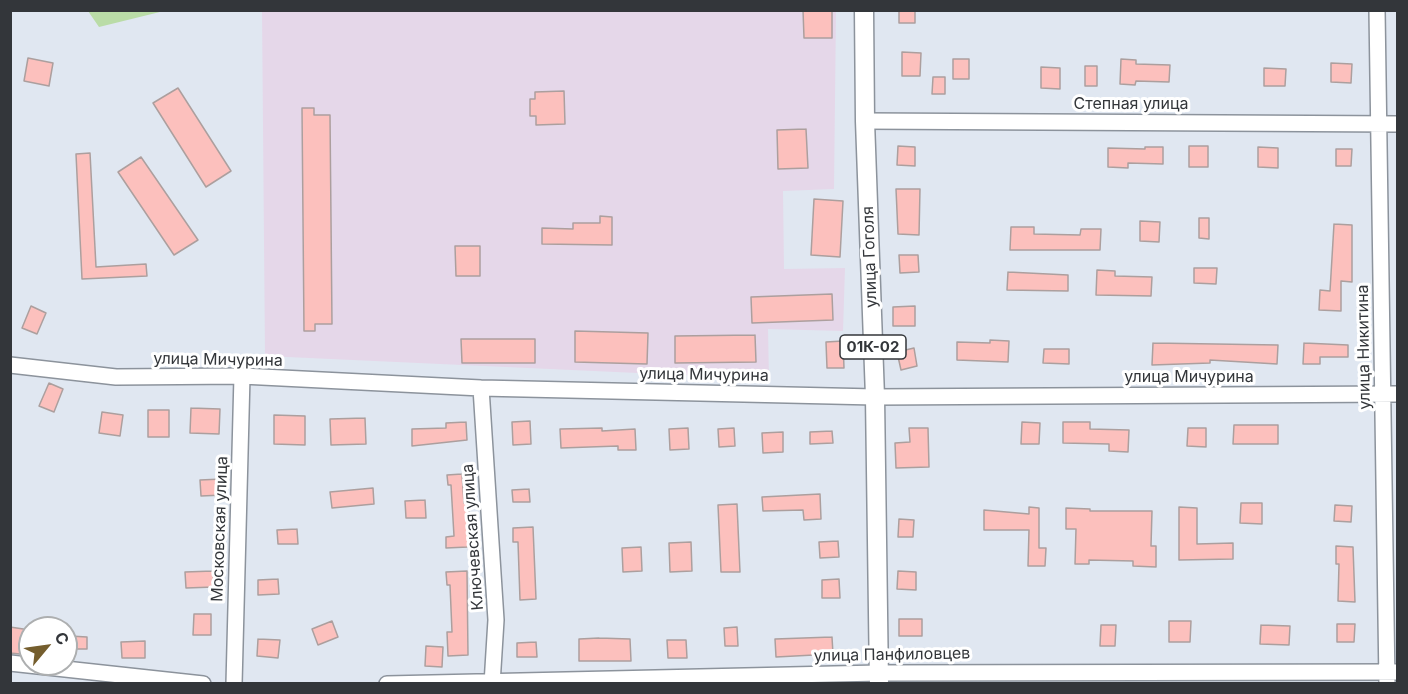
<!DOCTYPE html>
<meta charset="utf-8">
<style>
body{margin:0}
#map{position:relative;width:1408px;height:694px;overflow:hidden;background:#e0e7f1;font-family:Inter,sans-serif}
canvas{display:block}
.frame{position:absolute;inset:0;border:12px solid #33363a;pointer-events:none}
.north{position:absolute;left:18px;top:616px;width:60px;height:60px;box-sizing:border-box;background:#fff;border:2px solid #adafb0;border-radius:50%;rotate:61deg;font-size:16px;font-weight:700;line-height:24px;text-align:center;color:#33363a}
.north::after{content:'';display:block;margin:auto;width:21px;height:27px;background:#755e2e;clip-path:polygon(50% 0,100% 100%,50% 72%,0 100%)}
</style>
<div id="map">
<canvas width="1408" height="694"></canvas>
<div class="frame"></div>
<div class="north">С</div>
</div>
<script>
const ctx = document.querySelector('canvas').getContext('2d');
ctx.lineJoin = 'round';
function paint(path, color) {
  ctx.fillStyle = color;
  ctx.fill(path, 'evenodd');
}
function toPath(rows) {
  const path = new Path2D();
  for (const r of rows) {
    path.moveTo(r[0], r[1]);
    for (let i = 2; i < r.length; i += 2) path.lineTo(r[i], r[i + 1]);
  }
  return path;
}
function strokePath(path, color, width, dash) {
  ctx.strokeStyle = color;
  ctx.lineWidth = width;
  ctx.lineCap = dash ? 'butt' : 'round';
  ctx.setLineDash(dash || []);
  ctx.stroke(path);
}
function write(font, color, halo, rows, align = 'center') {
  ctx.font = font + ' Inter,sans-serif';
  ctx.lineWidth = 6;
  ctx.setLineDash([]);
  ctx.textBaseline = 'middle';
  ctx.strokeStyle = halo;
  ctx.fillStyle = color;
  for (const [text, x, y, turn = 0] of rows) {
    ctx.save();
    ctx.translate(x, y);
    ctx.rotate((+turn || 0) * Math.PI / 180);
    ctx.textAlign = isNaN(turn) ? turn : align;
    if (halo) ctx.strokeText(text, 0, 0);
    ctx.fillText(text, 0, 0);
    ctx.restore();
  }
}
const medical = toPath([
 [262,11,836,11,834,189,783,191,784,269,845,268,843,331,768,329,769,379,265,356]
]);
const green = toPath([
 [88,11,164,11,99,27]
]);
const building = toPath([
 [803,10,832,10,832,38,804,38,803,10],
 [899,10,915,10,915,23,899,23,899,10],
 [902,52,921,53,920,76,902,76,902,52],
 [28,58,53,63,49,86,24,81,28,58],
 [953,59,969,59,969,79,953,79,953,59],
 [1121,59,1136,60,1136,64,1170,65,1169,82,1136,81,1135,85,1120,84,1121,59],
 [1331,63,1352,64,1351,83,1331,82,1331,63],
 [1085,66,1097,66,1097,86,1085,86,1085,66],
 [1041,67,1060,68,1060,89,1041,88,1041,67],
 [1264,68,1286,69,1285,86,1264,86,1264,68],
 [933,77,945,77,945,94,932,94,933,77],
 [178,88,231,171,206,187,153,103,178,88],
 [564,91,565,124,536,125,536,116,530,116,530,99,535,99,535,92,564,91],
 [302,108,314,108,314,115,330,115,332,324,315,324,315,331,304,331,302,108],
 [806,129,808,168,778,169,777,130,806,129],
 [898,146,915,147,915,166,897,165,898,146],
 [1189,146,1208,146,1208,167,1189,167,1189,146],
 [1145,147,1163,147,1163,164,1128,163,1128,168,1108,167,1108,148,1145,149,1145,147],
 [1258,147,1278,148,1278,168,1258,167,1258,147],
 [1336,149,1352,149,1351,166,1336,166,1336,149],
 [90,153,96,267,146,264,147,276,82,279,76,154,90,153],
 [141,157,198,240,174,255,118,172,141,157],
 [896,189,920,189,919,235,898,234,896,189],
 [814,199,843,201,840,257,811,255,814,199],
 [600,216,612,217,612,245,542,244,542,228,573,229,573,223,600,223,600,216],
 [1199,218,1209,218,1209,239,1199,238,1199,218],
 [1140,221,1160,222,1159,242,1140,241,1140,221],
 [1334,224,1352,225,1352,282,1341,281,1341,311,1319,310,1320,290,1330,291,1334,224],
 [1011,227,1034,227,1034,234,1080,235,1081,229,1101,229,1100,250,1010,250,1011,227],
 [455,246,480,246,480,276,456,276,455,246],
 [899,255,918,255,919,272,900,273,899,255],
 [1194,268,1217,268,1216,284,1194,283,1194,268],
 [1097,270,1115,271,1115,276,1152,277,1151,296,1096,295,1097,270],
 [1008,272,1068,275,1068,291,1007,290,1008,272],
 [832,294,833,320,752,323,751,297,832,294],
 [31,306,46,313,37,334,22,328,31,306],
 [915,306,915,326,893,326,893,307,915,306],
 [575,331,648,333,647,364,575,362,575,331],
 [755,335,756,362,675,363,675,336,755,335],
 [461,339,535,339,535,363,462,363,461,339],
 [990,340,1009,341,1008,362,957,360,957,342,990,343,990,340],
 [843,341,844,368,827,368,826,342,843,341],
 [1153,343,1278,345,1277,364,1210,360,1210,363,1152,365,1153,343],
 [1304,343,1348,345,1348,357,1320,357,1320,364,1303,364,1304,343],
 [914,348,917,366,901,370,897,352,914,348],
 [1044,349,1069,349,1069,364,1043,363,1044,349],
 [49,383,63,389,54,412,39,406,49,383],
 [191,408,220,409,219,434,190,433,191,408],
 [148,410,169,410,169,437,148,437,148,410],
 [102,412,123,415,120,436,99,433,102,412],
 [274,415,305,416,305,445,274,444,274,415],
 [365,418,366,444,331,445,330,419,365,418],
 [530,421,531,444,513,445,512,422,530,421],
 [466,422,467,440,412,446,412,429,446,428,446,423,466,422],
 [1022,422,1040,423,1039,444,1021,444,1022,422],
 [1063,422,1090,422,1090,429,1129,430,1128,452,1109,451,1109,444,1063,443,1063,422],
 [1234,425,1278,425,1278,444,1233,444,1234,425],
 [602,428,602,431,635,429,636,450,618,450,618,446,561,448,560,429,602,428],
 [688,428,689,449,670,450,669,429,688,428],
 [734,428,735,446,719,447,718,429,734,428],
 [909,428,928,428,929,467,896,468,895,443,910,442,909,428],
 [1188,428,1206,428,1206,447,1187,446,1188,428],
 [832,431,833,443,810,444,810,432,832,431],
 [783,432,783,452,763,453,762,433,783,432],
 [462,474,464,503,469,503,468,547,446,548,446,537,454,536,451,485,448,485,447,475,462,474],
 [222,479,223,495,201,496,200,480,222,479],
 [373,488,374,504,332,508,330,492,373,488],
 [529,489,530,502,513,502,512,490,529,489],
 [820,494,821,519,804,520,803,510,763,511,762,497,820,494],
 [425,500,426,518,406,518,405,501,425,500],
 [1241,503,1262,503,1262,524,1240,523,1241,503],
 [737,504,740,572,721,572,718,505,737,504],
 [1335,505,1352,506,1351,522,1334,521,1335,505],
 [1029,507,1039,508,1039,548,1046,548,1045,566,1028,566,1029,530,984,530,984,510,1029,514,1029,507],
 [1179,507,1197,508,1197,544,1233,543,1233,559,1179,560,1179,507],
 [1066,508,1090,509,1090,511,1152,511,1151,546,1156,546,1156,567,1133,566,1133,561,1089,560,1089,564,1075,564,1076,529,1066,529,1066,508],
 [899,519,914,520,913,537,898,537,899,519],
 [533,527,536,599,520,600,518,542,513,542,513,528,533,527],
 [297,529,298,544,278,544,277,530,297,529],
 [838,541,839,557,820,558,819,542,838,541],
 [691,542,692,571,670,572,669,543,691,542],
 [1336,546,1353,547,1355,602,1338,601,1339,564,1336,564,1336,546],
 [641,547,642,571,623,572,622,548,641,547],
 [213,571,214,587,186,588,185,572,213,571],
 [467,571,468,655,448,656,447,632,452,632,450,585,447,585,446,572,467,571],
 [898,571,916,572,916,590,897,589,898,571],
 [278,579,279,594,258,595,258,580,278,579],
 [839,579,840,598,822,598,822,580,839,579],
 [194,614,211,614,211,635,193,635,194,614],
 [899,619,922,619,922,636,899,636,899,619],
 [332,621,338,637,318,645,312,629,332,621],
 [1169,621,1191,621,1190,642,1169,642,1169,621],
 [1337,624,1355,624,1354,642,1337,642,1337,624],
 [1101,625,1116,625,1115,646,1100,646,1101,625],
 [1261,625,1290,626,1289,645,1260,644,1261,625],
 [10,627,30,630,30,655,10,653,10,627],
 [737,627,738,646,725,646,724,628,737,627],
 [70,636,87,637,87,649,69,649,70,636],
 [832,637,833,654,776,657,775,639,832,637],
 [599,638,630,639,631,661,579,661,579,639,599,638],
 [258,639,280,640,278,658,257,656,258,639],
 [667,640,686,640,687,658,668,658,667,640],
 [145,641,145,658,122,658,121,642,145,641],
 [536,642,537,657,517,657,517,643,536,642],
 [426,646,443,647,442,667,425,666,426,646]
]);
const minor = toPath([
 [1377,10,1387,684],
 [865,121,1398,124],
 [10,365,116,377,242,376,481,388,875,397,1398,394],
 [481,388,496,620,492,684],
 [10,663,203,684],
 [234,684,242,376],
 [387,684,879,673,1398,672]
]);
const major = toPath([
 [864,10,865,121,875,397,879,684]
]);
const shields = [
 [873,347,66]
];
const shieldNames = [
 ["01К-02",873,347]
];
const streetNames = [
 ["Степная улица",1131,104],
 ["улица Гоголя",870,257,-92],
 ["улица Никитина",1364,347,-91],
 ["улица Мичурина",218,360,1],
 ["улица Мичурина",704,375,1],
 ["улица Мичурина",1189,377],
 ["Московская улица",220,529,-88],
 ["Ключевская улица",473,537,-94],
 ["улица Панфиловцев",892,655,-1]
];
paint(medical, '#e5d7e9');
paint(green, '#badca7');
paint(building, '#fcc0bd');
strokePath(building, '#ac9f9e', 1.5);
strokePath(minor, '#8c939c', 18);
strokePath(major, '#8c939c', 21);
strokePath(minor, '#fff', 15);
strokePath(major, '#fff', 18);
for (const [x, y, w] of shields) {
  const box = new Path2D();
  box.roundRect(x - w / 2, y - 12, w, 24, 4.5);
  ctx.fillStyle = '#fff';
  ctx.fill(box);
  strokePath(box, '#33363a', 1.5);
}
write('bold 15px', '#33363a', null, shieldNames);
write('16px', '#33363a', '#fff', streetNames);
</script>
